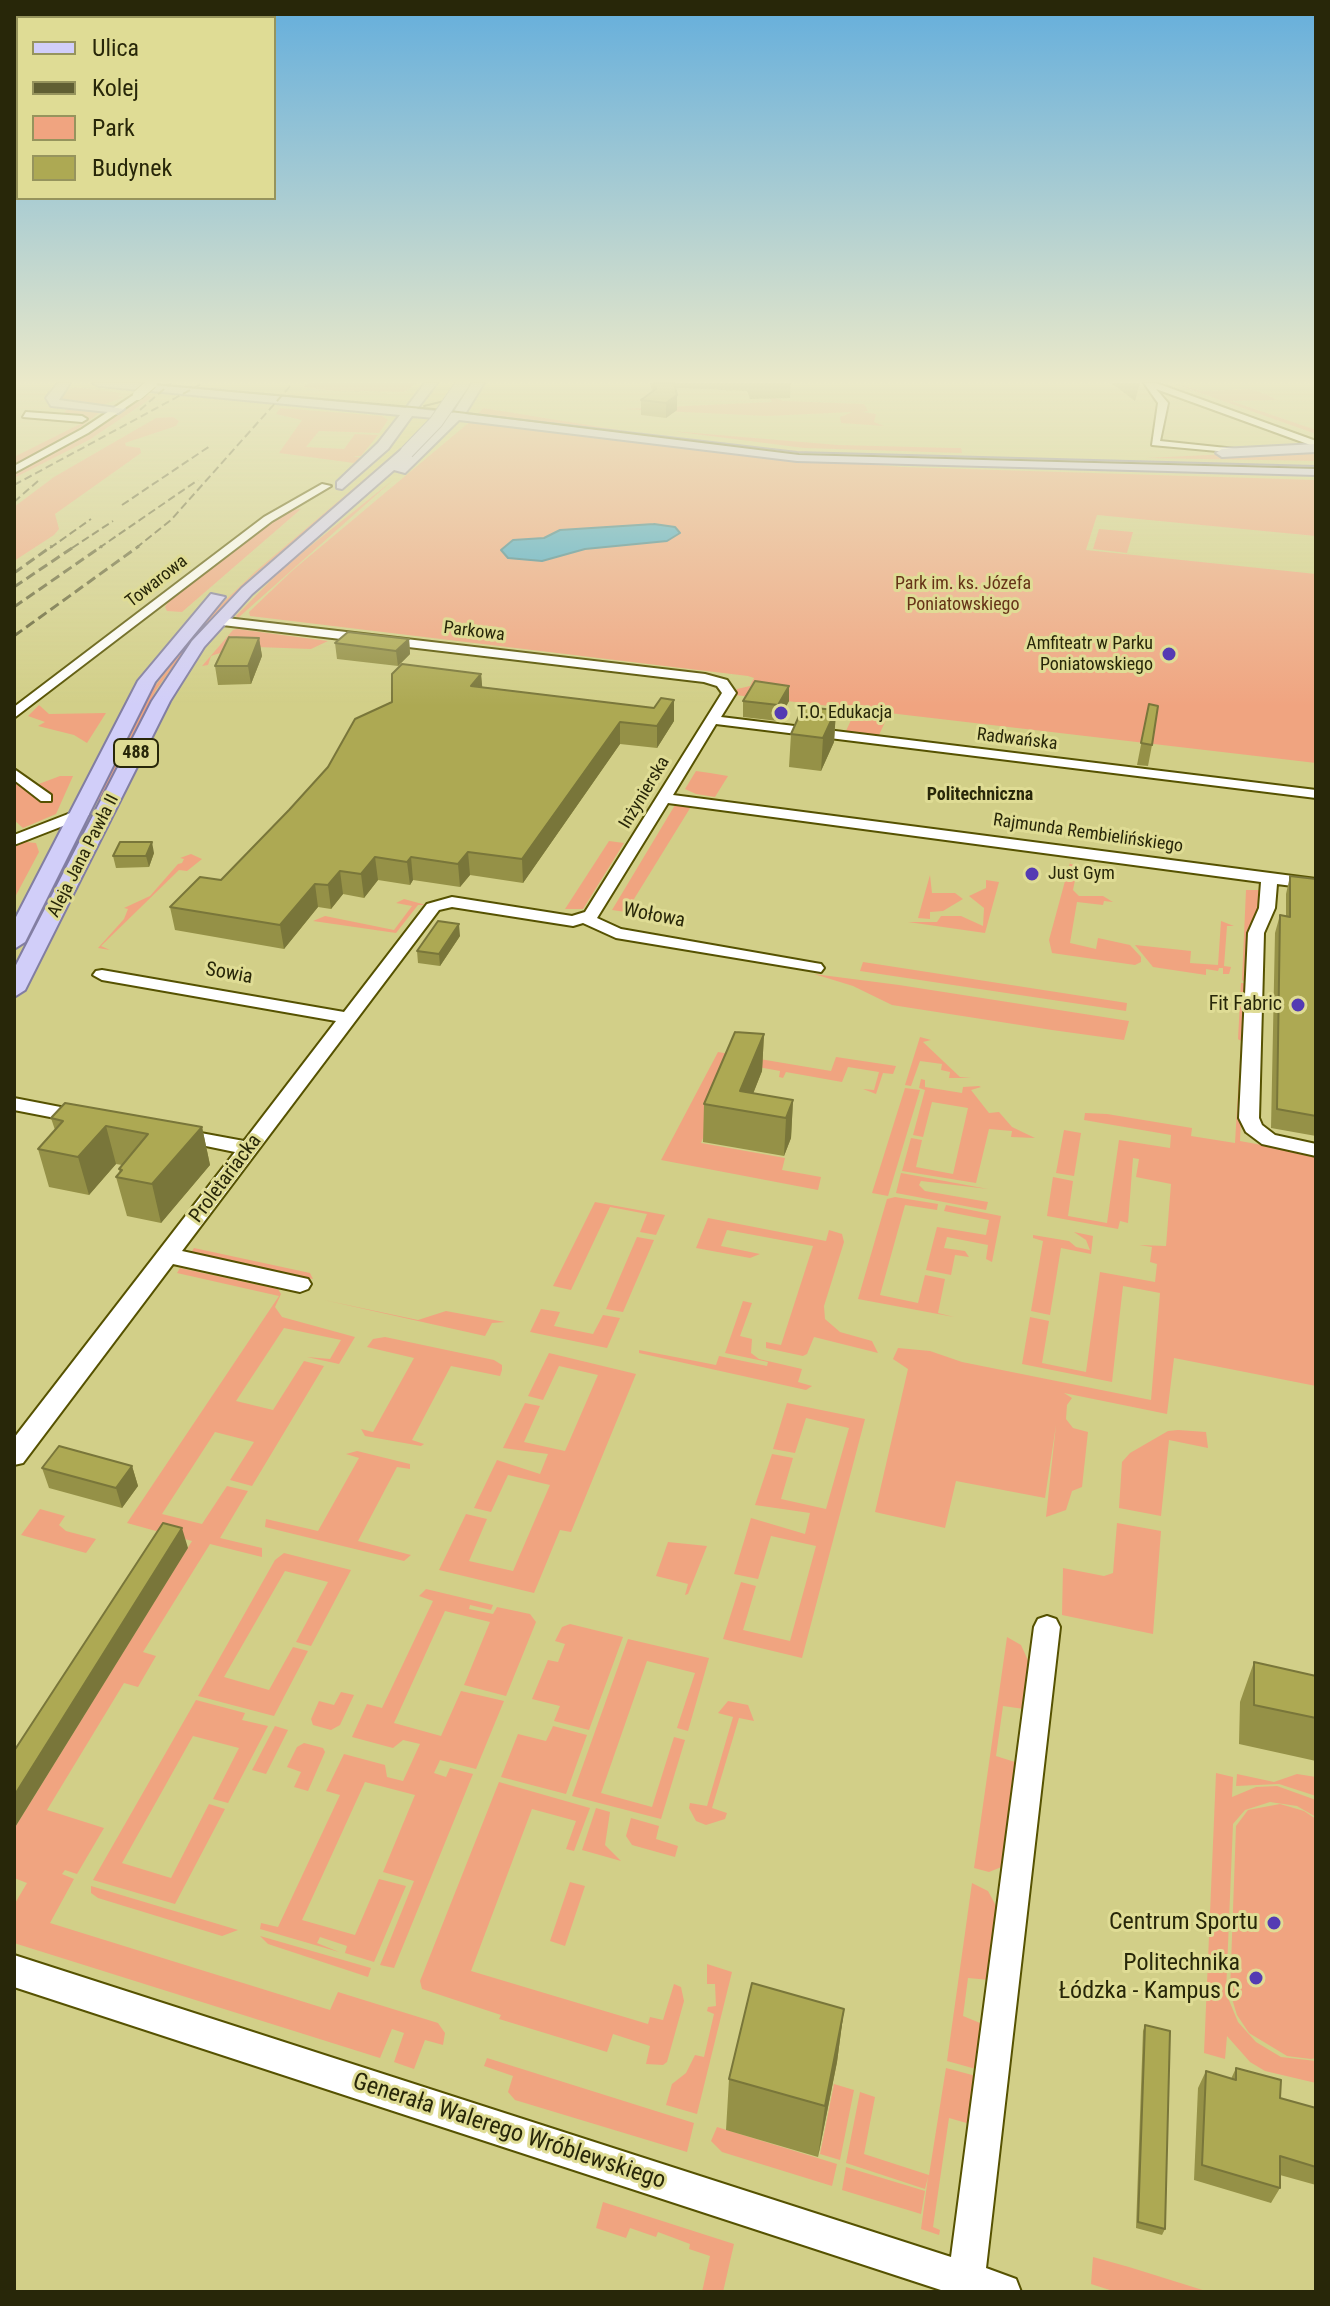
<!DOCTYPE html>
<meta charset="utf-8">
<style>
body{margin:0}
#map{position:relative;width:1330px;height:2306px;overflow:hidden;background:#d2cf88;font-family:"Roboto Condensed",sans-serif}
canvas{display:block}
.frame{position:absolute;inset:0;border:16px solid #282709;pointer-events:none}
.legend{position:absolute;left:16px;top:16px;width:260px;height:184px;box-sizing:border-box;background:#dfdc95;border:2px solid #96945d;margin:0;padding:10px 14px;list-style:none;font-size:24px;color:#282709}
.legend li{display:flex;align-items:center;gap:16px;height:40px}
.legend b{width:40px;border:2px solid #96945d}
</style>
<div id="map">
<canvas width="1330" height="2306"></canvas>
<div class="frame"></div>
<ul class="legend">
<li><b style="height:10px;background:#d1cef9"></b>Ulica</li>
<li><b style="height:10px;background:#605f33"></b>Kolej</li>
<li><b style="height:22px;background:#f0a480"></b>Park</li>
<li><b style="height:22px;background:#ada953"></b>Budynek</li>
</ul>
</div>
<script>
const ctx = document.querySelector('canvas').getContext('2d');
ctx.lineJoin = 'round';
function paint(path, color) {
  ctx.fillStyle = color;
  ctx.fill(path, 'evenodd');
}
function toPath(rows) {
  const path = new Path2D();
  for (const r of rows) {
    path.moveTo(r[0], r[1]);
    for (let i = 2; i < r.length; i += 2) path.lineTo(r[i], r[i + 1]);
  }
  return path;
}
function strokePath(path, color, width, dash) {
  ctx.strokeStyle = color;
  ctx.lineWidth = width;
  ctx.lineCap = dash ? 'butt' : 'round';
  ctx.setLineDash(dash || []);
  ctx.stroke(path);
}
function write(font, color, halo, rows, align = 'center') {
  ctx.font = font + ' "Roboto Condensed",sans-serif';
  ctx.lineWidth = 6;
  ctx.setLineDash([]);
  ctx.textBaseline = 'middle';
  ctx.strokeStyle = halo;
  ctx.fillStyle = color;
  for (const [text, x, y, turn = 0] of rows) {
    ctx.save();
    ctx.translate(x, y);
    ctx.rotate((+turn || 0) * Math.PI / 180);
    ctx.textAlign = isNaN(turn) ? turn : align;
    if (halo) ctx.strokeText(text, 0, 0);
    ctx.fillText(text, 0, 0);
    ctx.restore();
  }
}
const green = toPath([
 [308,383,417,383,404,392,329,390,401,394,296,389,326,390,303,387],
 [1172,383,1203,391,1250,389,1268,395,1276,400,1231,401,1316,430,1316,434],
 [75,387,121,393,118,396,125,397,99,406,59,402,57,397,62,392],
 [145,395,153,397,89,440,14,478,14,474,80,439],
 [769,396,784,401,864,404,868,411,862,412,876,414,874,422,884,426,841,423,840,417,852,412,767,416,621,409,772,402],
 [280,408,382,416,388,420,379,433,319,431,306,447,344,449,355,434,378,435,361,456,353,456,361,458,354,463,279,453,302,420,276,414],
 [483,408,668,438,817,453,1316,466,816,456,521,421,478,414],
 [67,409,100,412,74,432,14,465,14,457,86,421,64,413],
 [173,417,179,421,176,426,125,443,126,446,140,448,141,453,55,514,59,529,54,535,14,561,14,507,54,477,156,418],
 [472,420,709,451,902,467,1316,480,1316,536,1097,515,1086,550,1316,574,1316,763,889,713,879,735,846,731,856,709,735,695,737,689,750,686,754,678,748,676,250,616,249,612,293,570],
 [671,431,838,445,954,448,961,448,962,453,804,448],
 [1313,450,1316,451,1316,461,1145,458],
 [395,453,400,453,250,578,196,634,156,690,101,800,96,801,152,690,207,618,256,571],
 [393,480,238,618,236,616,284,567],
 [301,509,182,612,167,611,165,607,171,597,273,519,290,510],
 [1099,529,1133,532,1127,553,1093,549],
 [233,630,237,629,328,641,311,649,257,647,223,652,211,656,208,665,202,666],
 [39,705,49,714,106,713,87,743,74,735,38,726,45,722,28,716],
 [696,771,710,773,728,776,715,797,696,794,685,789],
 [60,776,73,776,56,814,23,828,14,820,14,779,44,801,52,797,36,785],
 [675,805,692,805,626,912,612,910],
 [609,841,624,843,583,909,565,909],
 [26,842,36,843,39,852,14,899,14,846],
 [191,854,202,859,187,871,179,870,101,946,110,950,98,948,124,919,128,909,124,908,150,896,178,864,182,863,184,859,180,858],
 [1071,859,1070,864,1078,865,1073,890,1079,896,1103,896,1113,902,1104,901,1103,905,1077,902,1070,943,1096,949,1098,938,1130,945,1141,957,1141,962,1135,965,1052,953,1049,940],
 [930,875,932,893,955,893,963,899,943,911,930,912,930,919,918,918],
 [986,880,999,882,985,933,908,922,937,922,941,916,961,916,983,926,984,908,969,896,986,888],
 [1261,885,1260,906,1249,932,1240,1141,1316,1155,1316,1386,1174,1358,1167,1414,1064,1393,1072,1398,1067,1405,1066,1419,1073,1428,1088,1432,1082,1487,1072,1491,1066,1510,1046,1517,1056,1425,1045,1498,956,1481,945,1528,875,1512,908,1369,893,1359,898,1348,930,1351,962,1362,1151,1400,1160,1293,1123,1286,1112,1382,1022,1364,1030,1317,1049,1321,1042,1363,1086,1372,1100,1272,1155,1282,1157,1264,1150,1262,1152,1247,1139,1245,1166,1246,1171,1184,1136,1177,1139,1159,1133,1158,1128,1223,1120,1221,1118,1229,1047,1216,1053,1177,1073,1181,1068,1216,1107,1223,1119,1140,1170,1148,1171,1135,1084,1120,1085,1113,1107,1114,1192,1128,1191,1136,1235,1143,1241,1041,1238,1039,1241,983,1245,983,1242,980,1246,890,1259,890],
 [404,899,426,905,418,905,396,933,313,921,325,916,394,930,412,906,396,903],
 [1221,921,1234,926,1227,926,1224,966,1231,967,1229,974,1223,974,1223,968,1219,968,1218,971,1206,969,1206,975,1153,967,1135,945,1191,951,1190,963,1218,965],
 [863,962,1127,1003,1126,1011,860,971],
 [814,974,899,985,1129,1021,1124,1040,1052,1030,892,1005,853,986],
 [920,1037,931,1040,923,1042,960,1077,971,1078,949,1078,950,1072,941,1070,942,1064,920,1061,911,1086,905,1085],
 [718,1052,831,1071,836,1057,896,1066,893,1074,883,1073,876,1094,863,1089,874,1090,879,1072,848,1067,842,1082,786,1072,783,1078,779,1077,780,1071,747,1065,733,1067,701,1143,785,1158,782,1170,821,1177,818,1190,661,1160],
 [921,1079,925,1080,925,1087,962,1093,963,1087,979,1086,981,1087,971,1090,989,1113,999,1112,1012,1127,1035,1138,1011,1137,1012,1131,989,1129,976,1183,902,1171,911,1138,922,1140,916,1167,953,1174,968,1108,932,1102,923,1137,913,1135,925,1090,919,1088],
 [905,1088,920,1090,888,1196,872,1193],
 [1064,1130,1081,1133,1074,1176,1056,1173],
 [901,1173,988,1189,921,1181,919,1185,925,1191,988,1202,986,1210,896,1193],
 [895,1197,938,1204,937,1210,905,1205,880,1295,918,1303,925,1275,945,1279,938,1313,954,1317,858,1299,887,1199],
 [595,1202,665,1215,656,1235,640,1232,647,1214,610,1207,571,1290,553,1286],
 [946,1205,1001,1216,992,1262,986,1259,988,1245,947,1237,944,1248,965,1251,969,1257,955,1255,951,1275,926,1270,937,1227,986,1235,989,1220,944,1211],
 [708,1218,826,1241,829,1230,842,1234,844,1242,824,1306,825,1319,840,1332,872,1341,878,1353,814,1337,807,1354,803,1356,766,1348,766,1342,781,1345,813,1246,727,1230,721,1246,760,1254,750,1258,696,1248],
 [1074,1232,1093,1236,1091,1254,1061,1248,1050,1315,1031,1311,1043,1241,1033,1238,1033,1235,1069,1241,1076,1247,1090,1250,1086,1240],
 [637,1237,654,1240,623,1312,606,1309],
 [194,1248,310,1273,313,1279,189,1256],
 [180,1268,278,1289,281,1294,275,1307,282,1317,355,1337,339,1364,307,1357,330,1359,341,1340,284,1328,236,1401,273,1410,304,1361,324,1366,252,1486,230,1480,254,1442,215,1432,162,1514,202,1524,227,1486,248,1491,220,1538,262,1548,262,1557,210,1544,143,1652,156,1656,138,1687,124,1683,47,1810,104,1828,77,1874,65,1870,62,1874,74,1879,50,1923,330,2010,338,1992,438,2023,445,2033,443,2045,425,2040,414,2069,394,2062,404,2033,392,2029,380,2058,14,1943,14,1905,27,1883,14,1878,14,1829,192,1541,127,1523,279,1296,177,1273],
 [324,1300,418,1320,446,1311,505,1322,492,1323,485,1336],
 [743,1301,752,1303,740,1336,752,1339,751,1353,759,1359,802,1369,798,1382,812,1386,806,1390,639,1353,639,1350,716,1365,719,1356,767,1366,768,1362,725,1353],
 [541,1309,560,1312,554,1326,593,1334,603,1315,620,1318,607,1348,530,1332],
 [385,1337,494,1360,502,1365,502,1370,500,1376,451,1366,412,1440,424,1444,421,1446,365,1436,361,1429,373,1432,414,1358,367,1347,373,1339],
 [549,1353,636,1374,571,1532,560,1530,534,1593,439,1570,466,1514,487,1519,469,1561,513,1571,550,1485,508,1475,491,1512,474,1508,497,1460,540,1474,548,1454,503,1448,525,1403,540,1406,524,1442,565,1451,598,1375,559,1366,543,1400,528,1396],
 [787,1403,865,1419,802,1658,723,1639,741,1582,756,1586,743,1630,790,1641,816,1546,771,1536,758,1579,734,1574,751,1518,805,1534,810,1513,755,1505,772,1454,793,1458,781,1499,826,1509,849,1428,806,1418,795,1453,773,1449],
 [1178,1430,1206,1432,1208,1448,1169,1440,1161,1516,1119,1508,1122,1462,1130,1453,1168,1431],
 [357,1451,410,1464,410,1469,397,1467,358,1541,411,1555,404,1561,265,1527,266,1519,318,1531,359,1458,346,1454],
 [40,1509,65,1516,59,1525,66,1531,96,1539,86,1553,21,1535],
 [1117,1523,1161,1531,1153,1634,1062,1615,1063,1568,1104,1576,1113,1573],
 [668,1542,707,1546,688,1594,685,1595,688,1584,656,1576],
 [284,1553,351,1570,311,1646,296,1642,328,1582,285,1571,224,1677,269,1690,293,1647,308,1651,274,1716,198,1696,275,1560],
 [426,1589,493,1605,491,1610,470,1605,469,1609,493,1614,497,1607,530,1614,536,1622,506,1696,464,1685,490,1622,445,1611,394,1723,441,1736,461,1691,504,1701,476,1769,440,1760,434,1773,446,1777,450,1768,473,1774,394,1968,380,1965,414,1881,383,1872,415,1795,365,1782,302,1920,355,1935,379,1879,406,1886,374,1962,345,1953,347,1946,320,1937,317,1943,339,1952,260,1929,261,1923,278,1927,340,1795,326,1791,344,1754,385,1765,387,1777,403,1781,420,1744,403,1740,393,1748,352,1737,367,1704,382,1708,433,1601,419,1596],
 [570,1624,623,1637,589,1730,554,1721,560,1706,532,1699,548,1660,558,1662,565,1644,555,1641,562,1627],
 [1007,1637,1021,1645,1031,1667,1024,1709,1003,1706,996,1756,1018,1763,1004,1866,989,1872,974,1868],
 [628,1639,709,1658,688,1731,677,1728,695,1673,647,1661,601,1793,652,1807,674,1737,685,1740,661,1819,572,1796],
 [341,1692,354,1695,340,1725,331,1730,313,1725,311,1719,319,1701,334,1705],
 [196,1700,245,1713,242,1720,268,1726,228,1803,213,1799,239,1748,193,1736,122,1863,171,1878,209,1804,225,1809,175,1904,93,1880],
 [728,1701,748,1705,754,1721,739,1718,712,1808,727,1813,725,1819,706,1825,696,1821,689,1808,690,1803,707,1806,733,1717,718,1713],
 [275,1726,288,1730,266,1774,252,1770],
 [553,1726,587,1735,566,1794,501,1777,518,1734,546,1741],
 [304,1743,323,1748,325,1752,308,1791,294,1787,301,1772,287,1767,297,1747],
 [1216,1773,1233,1777,1232,1797,1256,1787,1277,1786,1316,1800,1316,1817,1297,1806,1270,1802,1245,1810,1233,1824,1226,1993,1238,2022,1256,2042,1281,2057,1316,2061,1316,2083,1265,2071,1250,2062,1227,2036,1225,2059,1204,2053],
 [1237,1774,1274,1782,1297,1774,1316,1777,1316,1796,1279,1784,1236,1786],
 [499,1782,590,1808,574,1851,566,1849,576,1821,532,1809,471,1971,648,2024,650,2017,663,2020,674,1984,681,1987,684,2001,667,2062,663,2065,646,2064,650,2046,613,2034,607,2052,499,2019,501,2015,422,1989,420,1981],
 [1280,1804,1304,1811,1316,1819,1316,2058,1311,2059,1287,2056,1249,2033,1237,2015,1230,1992,1236,1826,1248,1810],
 [596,1808,610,1812,605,1845,621,1861,582,1850],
 [631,1818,659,1826,656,1839,678,1846,675,1857,632,1845,626,1836],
 [570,1882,585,1886,565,1946,550,1941],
 [972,1883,988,1891,1001,1915,990,1980,968,1978,963,2016,985,2025,976,2069,947,2061],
 [91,1886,238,1930,222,1936,98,1898,91,1893],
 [260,1936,371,1968,368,1977,268,1944],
 [707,1964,732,1972,697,2114,666,2105,672,2084,686,2073,695,2055,704,2057,714,2014,707,2011,708,2007,716,2006,715,1984,707,1984],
 [487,2058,694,2123,687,2152,515,2100,508,2092,513,2076,484,2066],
 [946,2068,976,2076,970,2124,949,2118,933,2227,940,2230,939,2235,921,2229,928,2177,925,2189,846,2163,860,2092,875,2097,864,2154,929,2175],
 [834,2084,854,2090,840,2160,820,2154],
 [717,2127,837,2164,832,2186,722,2152,711,2141],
 [846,2167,925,2191,921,2214,842,2190],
 [603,2202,734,2244,723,2292,702,2292,710,2256,689,2249,690,2244,658,2232,656,2237,630,2228,626,2238,596,2228],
 [1093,2257,1129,2267,1209,2292,1116,2292,1091,2284]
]);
const water = toPath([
 [654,524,675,527,680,533,667,541,585,549,542,561,508,558,501,550,513,540,544,538,560,530,654,524]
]);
const minor = toPath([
 [1144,383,1156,383,1316,441,1316,447,1156,389,1168,403,1160,441,1255,451,1250,454,1152,445,1158,403,1144,383],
 [138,392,141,397,88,433,14,473,14,466,82,429,138,392],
 [26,412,82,416,87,419,82,422,23,417,26,412],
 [322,484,331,486,272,521,14,718,14,707,264,517,322,484],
 [218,617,705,674,727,680,736,693,721,717,1316,790,1316,798,716,724,673,795,1316,879,1316,889,1277,884,1275,908,1264,933,1259,1118,1262,1125,1275,1135,1316,1144,1316,1156,1262,1144,1246,1132,1239,1118,1248,933,1259,908,1261,882,668,803,597,918,621,929,815,963,821,964,824,968,821,972,616,938,583,923,573,926,452,907,439,910,182,1251,308,1279,311,1284,308,1289,300,1292,173,1264,23,1463,14,1465,14,1438,235,1152,172,1139,169,1135,172,1131,179,1129,244,1141,336,1021,102,980,93,975,96,971,102,970,344,1012,427,904,452,897,572,916,585,912,722,693,717,686,704,682,214,624,212,621,218,617],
 [14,769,51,795,51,801,41,801,14,780,14,769],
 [81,809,89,814,86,817,14,845,14,835,81,809],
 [14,1098,81,1111,91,1117,81,1123,14,1110,14,1098],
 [1047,1616,1056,1619,1060,1627,986,2268,1016,2279,1021,2292,947,2292,14,1987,14,1955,951,2257,1034,1627,1038,1619,1047,1616]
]);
const major = toPath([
 [58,383,70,383,59,400,124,409,118,413,51,406,46,398,58,383],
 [93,383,134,383,406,408,425,383,437,383,417,409,453,413,472,383,484,383,465,414,797,453,1316,467,1316,475,797,461,459,420,405,473,394,470,252,594,204,647,170,701,25,990,14,997,14,969,152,701,192,641,242,588,402,449,413,451,446,419,412,416,388,449,342,489,337,488,337,482,378,443,400,415,99,386,93,383],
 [1316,444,1316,452,1222,457,1216,453,1222,449,1316,444],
 [211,594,225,597,155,682,25,942,14,949,14,921,138,681,211,594]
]);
const tram = toPath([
 [142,383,434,409,799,454,1316,468],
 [424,406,444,401,456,383]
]);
const railFar1 = toPath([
 [140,410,171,383],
 [14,485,203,383],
 [14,502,38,481],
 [122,505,210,446],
 [50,548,91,519],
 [72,548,113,521],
 [99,548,198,480],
 [136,548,171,520,293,383]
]);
const rail = toPath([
 [14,573,52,546],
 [14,587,75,546],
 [14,607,102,546],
 [14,636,139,546]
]);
const minorBridge = toPath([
 [138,395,152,383]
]);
const majorBridge = toPath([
 [407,452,436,422,463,383]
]);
const wall = toPath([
 [650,383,791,383,790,398,750,399,747,391,676,388,677,395,677,410,666,418,641,415,641,400,652,392],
 [1111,383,1140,383,1135,401],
 [259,638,262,656,251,684,218,685,215,666],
 [409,639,410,654,398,666,337,659,335,643],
 [481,674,482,687,654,708,674,700,674,721,657,748,620,744,523,883,470,875,460,887,413,880,410,885,378,880,364,898,343,894,331,909,318,907,284,949,175,930,170,907,221,880],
 [743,701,789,701,778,721,743,717],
 [1149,704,1152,745,1148,766,1137,765],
 [836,710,834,742,821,771,789,767,791,734],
 [154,853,149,867,116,868,113,856],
 [1290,876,1316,879,1316,1136,1271,1128,1275,933,1280,915,1286,916,1286,894],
 [460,936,440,966,418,963,417,951],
 [764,1034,762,1071,753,1093,793,1100,791,1138,784,1156,703,1142,704,1104],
 [51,1118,202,1127,210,1165,161,1223,127,1216,116,1177,120,1173,119,1169,122,1165,116,1164,89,1195,49,1187,38,1149,55,1130],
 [132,1466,138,1486,122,1508,49,1488,42,1468],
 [1254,1662,1316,1676,1316,1761,1239,1744,1240,1702],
 [844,2009,837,2062,818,2157,726,2130,729,2079],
 [1145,2025,1165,2229,1162,2235,1136,2228,1143,2031],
 [1236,2068,1280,2098,1316,2108,1316,2185,1280,2175,1280,2188,1271,2203,1194,2180,1198,2088,1206,2071,1231,2079]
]);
const shadedWall = toPath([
 [677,395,677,410,666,418,666,403],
 [259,638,262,656,251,684,248,666],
 [409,639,410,654,398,666,396,651],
 [481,674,483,695,471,686],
 [789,686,789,701,778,721,778,705],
 [674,700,674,721,657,748,657,726],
 [836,710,834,742,821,771,823,738],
 [620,722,620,744,523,883,522,859],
 [152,842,154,853,149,867,146,856],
 [468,852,470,875,460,887,458,864],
 [375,857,378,880,364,898,361,874],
 [411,857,413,880,410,885,407,862],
 [340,871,343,894,331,909,328,885],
 [315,884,318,907,284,949,280,925],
 [459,924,460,936,440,966,439,954],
 [764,1034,762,1071,746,1112,740,1091],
 [793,1100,791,1138,784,1156,786,1118],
 [106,1126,116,1164,89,1195,78,1157],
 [202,1127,210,1165,161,1223,152,1184],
 [132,1466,138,1486,122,1508,116,1488],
 [182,1528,188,1548,14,1829,14,1796],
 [844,2009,837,2062,818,2157,825,2106]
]);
const building = toPath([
 [654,383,674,383,677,395,666,403,641,400,656,389,654,383],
 [348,632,409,639,396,651,335,643,348,632],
 [229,637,259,638,248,666,215,666,229,637],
 [402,664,481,674,471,686,654,708,661,698,674,700,657,726,620,722,522,859,468,852,458,864,411,857,407,862,375,857,361,874,340,871,328,885,315,884,280,925,170,907,200,877,221,880,289,810,328,767,355,719,392,702,392,674,402,664],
 [755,681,789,686,778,705,743,701,755,681],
 [1149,704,1158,706,1152,745,1141,743,1149,704],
 [803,707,836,710,823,738,791,734,803,707],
 [120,842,152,842,146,856,113,856,120,842],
 [1290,876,1316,879,1316,1116,1277,1109,1280,915,1290,917,1290,876],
 [438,921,459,924,439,954,417,951,438,921],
 [735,1032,764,1034,740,1091,793,1100,786,1118,704,1104,735,1032],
 [65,1103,202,1127,152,1184,116,1177,122,1170,119,1169,148,1134,106,1126,78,1157,38,1149,63,1121,51,1118,65,1103],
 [59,1446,132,1466,116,1488,42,1468,59,1446],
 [163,1523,182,1528,14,1796,14,1751,163,1523],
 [1254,1662,1316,1676,1316,1718,1254,1705,1254,1662],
 [752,1983,844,2009,825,2106,729,2079,752,1983],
 [1145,2025,1170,2031,1165,2229,1138,2222,1145,2025],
 [1236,2068,1281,2080,1280,2098,1316,2108,1316,2167,1280,2156,1280,2188,1202,2165,1206,2071,1236,2080,1236,2068]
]);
const markers = [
 [1169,654,8,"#543bb3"],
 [781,713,8,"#543bb3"],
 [1032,874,8,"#543bb3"],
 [1298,1005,8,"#543bb3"],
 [1274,1923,8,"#543bb3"],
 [1256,1978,8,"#543bb3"]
];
const farStreetnames = [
 ["Towarowa",157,582,-38],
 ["Parkowa",474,632,7],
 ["Radwańska",1017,740,7],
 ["Inżynierska",645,793,-59],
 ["Rajmunda Rembielińskiego",1088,834,8],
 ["Aleja Jana Pawła II",84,856,-63]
];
const farParknames = [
 ["Park im. ks. Józefa",963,584],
 ["Poniatowskiego",963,605]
];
const farPoinames = [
 ["Amfiteatr w Parku",1153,644,"right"],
 ["Poniatowskiego",1153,665,"right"],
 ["T.O. Edukacja",797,713],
 ["Just Gym",1048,874]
];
const shields = [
 [136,753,44]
];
const shieldNames = [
 ["488",136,753]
];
const farNeighbourhoodnames = [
 ["Politechniczna",980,795]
];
const streetNames = [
 ["Wołowa",654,916,11],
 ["Sowia",229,974,10],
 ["Proletariacka",226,1179,-53]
];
const poiNames = [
 ["Fit Fabric",1282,1005]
];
const nearPoinames = [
 ["Centrum Sportu",1258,1923],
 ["Politechnika",1240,1964],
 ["Łódzka - Kampus C",1240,1992]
];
const nearStreetnames = [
 ["Generała Walerego Wróblewskiego",509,2132,18]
];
paint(green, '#f0a480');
paint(water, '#3fa5cb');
strokePath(water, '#387f91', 2);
strokePath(minor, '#565201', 4);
strokePath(major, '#827ea2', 4);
paint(minor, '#fff');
paint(major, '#d1cef9');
strokePath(tram, '#605f33', 2);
strokePath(railFar1, '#605f33', 2, [8, 4]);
strokePath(rail, '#605f33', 3, [10, 5]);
strokePath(minorBridge, '#565201', 12, []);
strokePath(majorBridge, '#827ea2', 15, []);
strokePath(minorBridge, '#fff', 10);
strokePath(majorBridge, '#d1cef9', 13);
paint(wall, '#959147');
paint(shadedWall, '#79763a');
paint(building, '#ada953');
strokePath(building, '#79763a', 2);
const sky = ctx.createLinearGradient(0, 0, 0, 706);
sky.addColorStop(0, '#64aedc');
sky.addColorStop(0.54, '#ebe9c9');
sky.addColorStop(1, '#ebe9c900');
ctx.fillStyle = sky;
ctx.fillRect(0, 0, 1330, 706);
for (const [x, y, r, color] of markers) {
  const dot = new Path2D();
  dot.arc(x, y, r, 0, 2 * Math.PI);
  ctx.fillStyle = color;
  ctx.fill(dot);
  strokePath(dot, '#dfdc95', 3);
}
write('18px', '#282709', '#dfdc95', farStreetnames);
write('18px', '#663318', '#dfdc95', farParknames);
write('18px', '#282709', '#dfdc95', farPoinames, 'left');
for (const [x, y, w] of shields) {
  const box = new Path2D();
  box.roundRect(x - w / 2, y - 14, w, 28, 6);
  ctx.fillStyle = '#dfdc95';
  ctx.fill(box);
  strokePath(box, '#282709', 2);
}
write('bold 18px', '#282709', null, shieldNames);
write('bold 18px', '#282709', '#dfdc95', farNeighbourhoodnames);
write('20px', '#282709', '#dfdc95', streetNames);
write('20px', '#282709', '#dfdc95', poiNames, 'right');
write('24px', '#282709', '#dfdc95', nearPoinames, 'right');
write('24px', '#282709', '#dfdc95', nearStreetnames);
</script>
